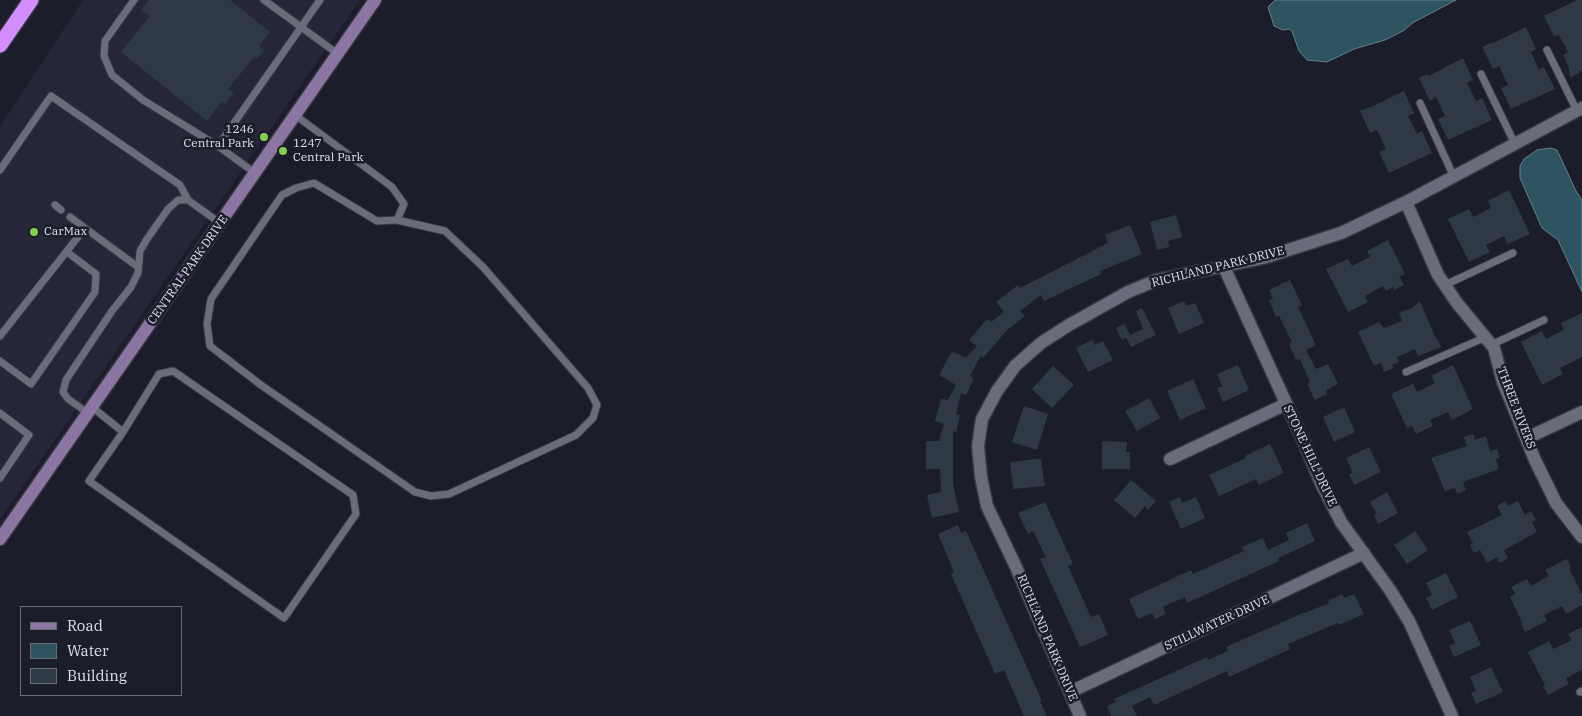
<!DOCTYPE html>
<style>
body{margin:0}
#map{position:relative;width:1582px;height:716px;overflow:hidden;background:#1c1d2a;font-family:"IBM Plex Serif",serif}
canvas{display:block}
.legend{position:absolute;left:20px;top:606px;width:162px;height:90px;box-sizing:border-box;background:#1c1d2a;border:1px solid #6a6b76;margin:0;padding:6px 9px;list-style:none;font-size:15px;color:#dfe0e9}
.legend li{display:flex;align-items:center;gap:10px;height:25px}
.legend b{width:25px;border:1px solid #6a6b76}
</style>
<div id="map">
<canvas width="1582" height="716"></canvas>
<ul class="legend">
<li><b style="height:6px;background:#8a75a3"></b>Road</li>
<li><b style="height:14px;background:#2f5461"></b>Water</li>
<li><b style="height:14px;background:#2f3945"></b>Building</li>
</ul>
</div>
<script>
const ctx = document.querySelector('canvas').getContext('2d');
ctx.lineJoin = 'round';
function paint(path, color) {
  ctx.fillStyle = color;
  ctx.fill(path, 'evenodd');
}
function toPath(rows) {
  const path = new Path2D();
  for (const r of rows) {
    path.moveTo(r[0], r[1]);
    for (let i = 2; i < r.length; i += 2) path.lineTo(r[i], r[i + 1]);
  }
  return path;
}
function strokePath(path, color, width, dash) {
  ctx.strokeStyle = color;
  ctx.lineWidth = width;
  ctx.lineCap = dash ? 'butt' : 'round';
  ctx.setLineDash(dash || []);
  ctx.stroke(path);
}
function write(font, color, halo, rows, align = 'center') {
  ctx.font = font + ' "IBM Plex Serif",serif';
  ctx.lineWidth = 5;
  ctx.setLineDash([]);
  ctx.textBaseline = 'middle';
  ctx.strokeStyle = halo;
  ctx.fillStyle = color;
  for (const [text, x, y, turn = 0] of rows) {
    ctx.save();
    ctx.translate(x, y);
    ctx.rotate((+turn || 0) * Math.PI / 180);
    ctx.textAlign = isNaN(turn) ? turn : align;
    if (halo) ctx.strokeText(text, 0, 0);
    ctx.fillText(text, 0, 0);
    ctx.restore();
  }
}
const built = toPath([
 [83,0,360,0,0,519,0,126]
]);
const water = toPath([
 [1275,0,1456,0,1414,22,1403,31,1385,40,1354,49,1327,62,1307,60,1299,51,1292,31,1289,29,1283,30,1274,26,1268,7,1275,0],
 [1550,148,1557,150,1576,191,1582,200,1582,292,1558,240,1542,228,1520,178,1520,166,1524,159,1537,150,1550,148]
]);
const building = toPath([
 [149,0,230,0,270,32,259,46,264,50,257,59,254,57,228,89,234,93,225,104,222,101,207,121,121,52,150,16,141,10],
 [1577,0,1582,0,1582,71,1570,78,1569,68,1563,55,1568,52,1559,35,1554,36,1544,16],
 [1526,27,1536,49,1531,52,1539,70,1544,67,1555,89,1511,109,1501,88,1508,85,1499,66,1493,69,1482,47,1491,43,1491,44],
 [1463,58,1473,80,1467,83,1476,101,1482,98,1492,120,1448,140,1438,119,1445,116,1436,97,1430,101,1419,78,1428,74,1429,76],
 [1404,91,1414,113,1408,116,1417,134,1422,131,1432,153,1389,173,1379,152,1386,149,1377,130,1370,133,1360,111,1369,107,1369,108],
 [1509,190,1530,234,1508,244,1504,236,1486,245,1490,252,1469,262,1448,219,1469,209,1473,217,1491,208,1488,201],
 [1176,215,1182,237,1168,241,1169,247,1157,250,1150,222],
 [1130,225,1142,254,1100,271,1101,274,1044,301,1041,295,1020,311,1025,316,1007,330,983,358,981,355,970,376,974,379,966,395,961,393,956,414,960,415,956,432,953,431,953,484,959,512,932,518,927,495,941,492,940,469,926,469,926,441,939,441,944,424,935,421,941,399,948,400,956,385,939,375,952,351,966,358,977,346,969,340,987,319,991,322,1004,312,996,302,1018,285,1020,288,1108,243,1105,235],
 [1388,240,1405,274,1399,276,1404,285,1394,290,1393,287,1386,291,1383,286,1365,296,1368,302,1348,312,1326,269,1348,259,1352,266,1370,257,1367,251],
 [1290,280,1302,305,1298,307,1316,345,1306,350,1316,369,1328,364,1338,384,1326,390,1327,394,1315,400,1307,384,1310,382,1300,359,1296,360,1289,344,1292,342,1279,316,1276,317,1269,300,1273,299,1269,290],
 [1184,301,1187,306,1195,303,1204,323,1179,334,1168,308],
 [1420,301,1436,339,1437,338,1441,347,1418,356,1415,349,1397,357,1399,362,1392,365,1394,368,1384,372,1381,363,1374,366,1358,332,1379,322,1384,328,1402,321,1399,313,1412,308],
 [1142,308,1156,335,1131,347,1126,338,1122,340,1116,328,1124,324,1130,335,1143,329,1136,311],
 [1582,313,1582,357,1560,368,1563,374,1542,385,1521,342,1542,331,1546,339,1564,330,1561,323],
 [1092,340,1095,345,1103,341,1113,360,1088,372,1076,348],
 [1238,365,1249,390,1223,402,1217,388,1222,386,1217,374],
 [1453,365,1473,409,1452,420,1448,412,1430,420,1433,426,1416,434,1412,426,1407,428,1391,394,1413,384,1417,392,1435,383,1431,376],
 [1053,366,1074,385,1052,408,1032,389],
 [1193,379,1206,408,1180,420,1167,391],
 [1149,398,1160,418,1137,431,1125,411],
 [1024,406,1048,414,1037,450,1012,442],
 [1344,407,1355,432,1334,442,1323,417],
 [1473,434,1475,440,1486,436,1490,451,1497,449,1500,458,1496,459,1499,469,1463,482,1466,490,1457,494,1455,488,1445,491,1431,458,1467,446,1464,437],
 [1102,441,1127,442,1126,452,1130,452,1130,469,1102,469],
 [1270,444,1284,473,1259,485,1256,479,1219,496,1209,475,1246,458,1245,456],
 [1369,447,1381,472,1354,485,1349,474,1353,473,1346,458],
 [1036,459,1041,459,1045,486,1013,489,1010,462],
 [1131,480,1156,501,1148,510,1145,506,1135,518,1114,500],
 [1387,492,1398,513,1378,524,1374,515,1377,514,1370,502],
 [1180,497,1182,503,1196,497,1205,518,1181,529,1169,502],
 [1505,501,1508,506,1518,501,1525,515,1531,511,1536,520,1532,522,1537,532,1504,550,1508,558,1500,563,1497,557,1487,563,1480,550,1474,553,1470,545,1473,543,1467,532,1502,515,1497,506],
 [1045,502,1073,564,1068,566,1091,617,1099,614,1108,635,1080,647,1040,559,1046,557,1033,531,1028,534,1018,513],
 [1307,523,1315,541,1278,558,1279,561,1187,603,1185,597,1163,607,1166,614,1155,619,1152,613,1138,619,1129,599,1191,570,1193,574,1244,551,1242,547,1263,538,1268,550,1289,540,1286,533],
 [958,525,961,533,966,531,1042,701,1040,701,1047,716,1024,716,1004,670,995,674,951,574,954,572,938,534],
 [1415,531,1428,550,1407,564,1394,545],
 [1567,559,1571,567,1569,568,1582,594,1582,605,1566,614,1562,606,1544,615,1547,621,1525,632,1521,623,1522,622,1510,597,1515,594,1511,587,1527,579,1531,586,1549,576,1545,570],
 [1446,573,1458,597,1432,610,1426,598,1432,595,1426,583],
 [1342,594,1344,598,1354,594,1364,614,1339,625,1338,623,1288,644,1290,649,1229,677,1227,671,1154,705,1150,697,1132,706,1137,716,1111,716,1107,706,1116,702,1114,699,1207,657,1208,660,1228,651,1226,647,1305,612,1305,613,1329,603,1328,601],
 [1470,621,1481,645,1454,657,1449,646,1455,643,1449,630],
 [1582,627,1582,670,1566,678,1569,684,1548,695,1543,686,1545,685,1528,652,1549,641,1553,649,1572,640,1568,634],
 [1491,667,1503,692,1476,704,1471,693,1476,691,1470,677]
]);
const lane = toPath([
 [134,0,105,41,104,56,112,75,143,100,218,146],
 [264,0,338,54],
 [1547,50,1577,111],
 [1481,74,1515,144],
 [1420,103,1454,177],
 [295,115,392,187,404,204,397,220,377,221,314,183,296,188,282,195,211,299,207,324,210,346,261,385,415,492,431,496,449,494,576,435,593,418,597,405,588,388,483,267,445,231,397,220],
 [0,170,51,96,180,185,188,200],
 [255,173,218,146,320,0],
 [55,205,61,210],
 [70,217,138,267],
 [1445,285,1513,253],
 [0,336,85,228],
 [1491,345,1544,320],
 [0,361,31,384,95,292,96,274,67,252],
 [1406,372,1486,337],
 [92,407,123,432,89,481,284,618,356,514,353,495,173,371,159,374,123,432],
 [0,413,29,435,0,478],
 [88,413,68,399,63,392,66,380,112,311,131,287,138,273,140,251,147,239,168,209,178,200,188,200,220,223],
 [1580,692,1582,691]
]);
const street = toPath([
 [1406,202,1438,275,1457,303,1494,348,1503,382,1535,460,1556,503,1582,537],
 [1224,267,1306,447,1321,483,1341,522,1390,590,1409,621,1452,716],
 [1527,438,1582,412],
 [1170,459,1286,404],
 [1070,692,1364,553],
 [1080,716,1016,567,987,506,981,477,978,446,982,419,997,391,1015,366,1041,343,1069,325,1128,292,1157,280,1263,258,1341,233,1406,202,1582,108]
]);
const secondary = toPath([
 [0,539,375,0]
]);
const highway = toPath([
 [0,45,31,0]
]);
const markers = [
 [264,137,5,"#83d04e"],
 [283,151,5,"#83d04e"],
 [34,232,5,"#83d04e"]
];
const poiNames = [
 ["1246",254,130,"right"],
 ["Central Park",254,144,"right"],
 ["1247",293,144],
 ["Central Park",293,158],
 ["CarMax",44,232]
];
const streetNames = [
 ["RICHLAND PARK DRIVE",1218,267,-14],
 ["CENTRAL PARK DRIVE",188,270,-55],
 ["THREE RIVERS",1516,408,69],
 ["STONE HILL DRIVE",1310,456,65],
 ["STILLWATER DRIVE",1217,623,-25],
 ["RICHLAND PARK DRIVE",1047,638,67]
];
paint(built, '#262639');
paint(water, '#2f5461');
strokePath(water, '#647e8a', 1);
paint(building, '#2f3945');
strokePath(lane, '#373741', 9);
strokePath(street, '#373741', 15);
strokePath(secondary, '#373741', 15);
strokePath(highway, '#373741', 18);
strokePath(lane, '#6a6b7b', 7);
strokePath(street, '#6a6b7b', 12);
strokePath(secondary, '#8a75a3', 12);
strokePath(highway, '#d48dff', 15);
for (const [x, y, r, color] of markers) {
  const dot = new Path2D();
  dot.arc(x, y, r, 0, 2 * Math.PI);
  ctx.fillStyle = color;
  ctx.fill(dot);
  strokePath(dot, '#1c1d2a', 2);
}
write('12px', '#dfe0e9', '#1c1d2a', poiNames, 'left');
write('12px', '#dfe0e9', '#1c1d2a', streetNames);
</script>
